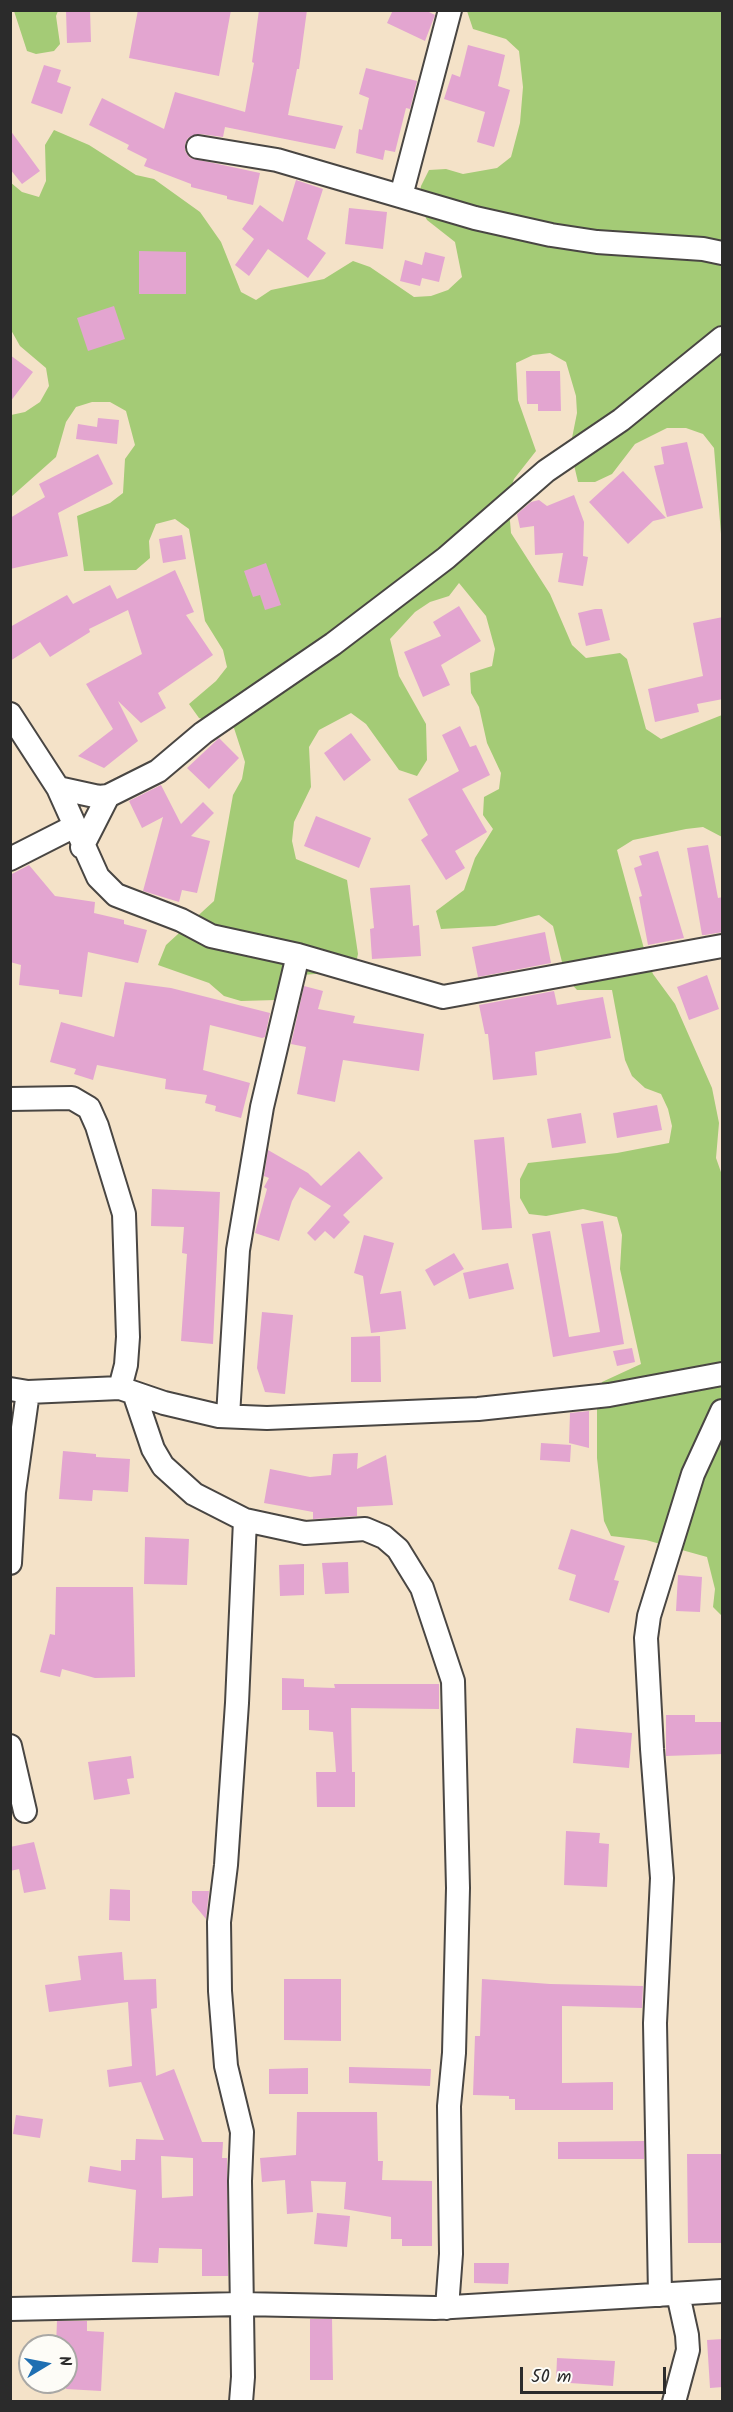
<!DOCTYPE html>
<style>
body{margin:0}
#map{position:relative;width:733px;height:2412px;overflow:hidden;background:#f4e2c8;font-family:Kalam,sans-serif}
canvas{display:block}
.frame{position:absolute;inset:0;border:12px solid #2b2b2b;pointer-events:none}
.north{position:absolute;left:18px;top:2334px;width:60px;height:60px;box-sizing:border-box;background:#fdfcf7;border:2px solid #a9a8a5;border-radius:50%;rotate:80deg;font-size:16px;font-weight:700;line-height:24px;text-align:center;color:#2b2b2b}
.north::after{content:'';display:block;margin:auto;width:21px;height:27px;background:#1f6fb2;clip-path:polygon(50% 0,100% 100%,50% 72%,0 100%)}
.scale{position:absolute;left:520px;top:2367px;width:146px;height:27px;box-sizing:border-box;border:3px solid #2b2b2b;border-top:0;padding-left:8px;font-size:18px;line-height:21px;white-space:nowrap;color:#2b2b2b;-webkit-text-stroke:4px #fdfcf7;paint-order:stroke}
</style>
<div id="map">
<canvas width="733" height="2412"></canvas>
<div class="frame"></div>
<div class="north">N</div>
<div class="scale">50 m</div>
</div>
<script>
const ctx = document.querySelector('canvas').getContext('2d');
ctx.lineJoin = 'round';
function paint(path, color) {
  ctx.fillStyle = color;
  ctx.fill(path, 'evenodd');
}
function toPath(rows) {
  const path = new Path2D();
  for (const r of rows) {
    path.moveTo(r[0], r[1]);
    for (let i = 2; i < r.length; i += 2) path.lineTo(r[i], r[i + 1]);
  }
  return path;
}
function strokePath(path, color, width, dash) {
  ctx.strokeStyle = color;
  ctx.lineWidth = width;
  ctx.lineCap = dash ? 'butt' : 'round';
  ctx.setLineDash(dash || []);
  ctx.stroke(path);
}
const green = toPath([
 [14,11,58,11,56,16,60,44,54,51,36,54,27,51],
 [467,11,722,11,722,535,721,534,714,448,703,434,686,428,667,428,635,444,612,474,595,482,578,482,570,448,577,413,576,396,566,362,550,353,533,355,516,363,518,400,536,451,514,479,508,497,511,533,550,594,572,645,586,658,620,653,627,659,646,729,661,739,722,715,722,837,703,827,686,829,633,840,617,850,646,956,653,974,675,1004,712,1088,719,1123,716,1158,722,1175,722,1616,713,1607,715,1589,707,1557,646,1540,611,1536,604,1521,597,1458,597,1398,602,1382,641,1364,620,1269,622,1235,617,1217,583,1209,546,1216,529,1214,520,1198,520,1179,528,1163,617,1153,669,1143,672,1126,668,1109,661,1094,645,1088,632,1076,625,1060,612,990,577,990,566,978,553,926,539,915,495,926,441,929,436,911,464,890,475,858,493,829,483,815,484,797,499,789,501,773,487,743,479,707,471,693,470,673,492,666,495,649,486,616,459,583,449,596,430,602,415,612,390,639,399,676,426,724,427,760,417,776,399,770,366,724,351,713,319,730,309,747,311,787,294,822,292,841,296,859,347,880,358,954,354,971,302,975,276,1000,241,1001,224,996,209,983,158,965,166,945,214,901,233,795,242,779,245,762,234,728,199,718,189,704,216,681,227,667,223,650,205,621,189,529,175,519,156,524,149,541,150,558,136,570,84,571,77,516,110,503,123,493,125,459,135,445,126,411,110,402,92,402,76,407,66,422,56,457,11,497,11,415,25,412,40,402,49,386,46,368,20,346,11,330,10,182,22,192,39,197,46,181,45,145,54,130,89,145,136,175,154,179,200,212,221,242,241,292,256,300,271,290,324,279,353,261,370,267,414,297,431,296,448,290,462,277,455,242,427,220,418,203,421,186,429,170,446,169,463,174,497,168,511,157,520,123,523,87,519,51,506,39,473,29]
]);
const building = toPath([
 [66,10,90,10,91,42,67,43],
 [138,10,231,10,219,76,129,58],
 [259,10,307,10,299,69,297,69,288,115,343,126,335,149,225,127,223,137,200,134,188,138,185,144,185,151,190,158,260,173,253,205,227,199,227,196,191,187,191,184,144,166,147,159,127,149,129,145,89,125,102,98,164,129,175,92,245,112,254,63,252,62],
 [393,10,425,10,435,15,425,41,387,23],
 [468,45,505,55,498,86,510,90,494,147,477,142,485,112,444,99,452,74,460,77],
 [44,65,61,70,57,82,71,87,62,114,31,103],
 [366,68,417,81,410,109,406,108,395,152,385,150,383,160,356,153,359,129,362,130,369,98,359,94],
 [10,130,40,171,22,184,10,169],
 [296,180,323,189,307,239,326,253,308,278,268,249,249,276,235,265,254,239,242,229,260,205,283,222],
 [349,208,387,212,383,249,345,244],
 [139,251,186,252,186,294,139,294],
 [425,252,445,257,439,282,422,278,420,286,400,281,405,260,422,265],
 [114,306,125,339,88,351,77,318],
 [10,355,33,372,10,402],
 [526,371,560,371,561,411,538,411,538,404,527,404],
 [98,418,119,420,117,444,76,439,78,424,97,427],
 [687,442,703,508,667,517,654,466,664,464,661,447],
 [98,454,113,484,58,513,68,556,10,569,10,518,45,497,39,484],
 [623,471,666,518,653,521,628,544,589,502],
 [574,495,584,522,583,556,588,557,583,586,558,582,563,553,535,555,534,526,520,528,517,514,531,502,539,500,547,506],
 [182,535,186,559,163,563,159,539],
 [266,563,281,605,265,610,260,595,253,597,244,571],
 [175,570,194,612,186,615,213,655,158,693,166,708,141,723,118,701,138,741,104,768,78,756,113,729,86,684,142,654,128,610,89,629,90,632,50,657,40,642,10,661,10,627,67,595,73,604,110,585,117,599],
 [459,606,481,641,441,665,450,685,423,697,404,652,441,636,433,622],
 [595,609,602,609,610,640,586,646,578,613],
 [723,617,723,699,697,704,699,712,655,722,648,689,703,676,693,623],
 [460,726,470,747,476,745,490,775,462,789,487,832,455,851,465,868,446,880,421,840,428,835,408,799,459,771,442,735],
 [351,733,371,760,344,781,324,753],
 [219,738,239,758,209,789,187,768],
 [161,785,181,824,203,802,214,813,191,836,210,841,197,893,182,890,179,902,143,891,163,817,142,828,129,801],
 [316,816,371,838,359,868,304,846],
 [708,845,718,898,723,897,723,932,705,935,702,935,687,848],
 [658,851,684,938,648,945,639,897,642,896,634,868,642,865,639,856],
 [29,865,55,896,95,902,94,913,124,920,124,924,147,930,138,963,88,952,82,997,59,994,59,990,19,985,21,965,10,962,10,875],
 [410,885,413,926,419,925,421,956,372,959,370,929,374,928,370,888],
 [545,932,551,963,478,977,472,947],
 [707,975,719,1009,689,1020,677,987],
 [125,982,171,988,270,1013,265,1037,262,1038,210,1025,203,1070,250,1083,241,1118,215,1111,216,1106,205,1103,207,1095,165,1089,166,1079,97,1065,93,1080,74,1074,76,1069,50,1062,61,1022,114,1037],
 [304,986,323,991,318,1009,355,1016,353,1023,424,1034,419,1071,343,1060,335,1102,297,1094,306,1047,291,1044],
 [554,991,557,1005,603,997,611,1038,535,1052,537,1075,493,1080,488,1034,485,1034,479,1005],
 [657,1105,662,1130,617,1138,613,1113],
 [581,1113,586,1143,552,1148,547,1119],
 [504,1137,512,1228,482,1230,474,1140],
 [268,1150,308,1173,321,1186,359,1151,383,1178,343,1215,350,1222,334,1239,325,1231,315,1241,307,1233,331,1206,300,1187,292,1201,279,1241,255,1233,267,1189,264,1187,269,1178,264,1176],
 [152,1189,220,1192,213,1344,181,1341,187,1254,182,1253,184,1227,151,1226],
 [603,1221,624,1344,553,1357,532,1234,550,1231,569,1337,600,1332,581,1224],
 [364,1235,394,1243,380,1294,401,1291,406,1329,371,1333,363,1276,354,1273],
 [454,1253,464,1269,434,1286,425,1270],
 [508,1263,514,1289,469,1299,463,1273],
 [262,1312,293,1315,285,1394,265,1392,257,1368],
 [380,1336,381,1382,351,1382,351,1337],
 [632,1348,635,1362,617,1366,613,1351],
 [589,1411,589,1448,569,1443,570,1413],
 [541,1443,571,1445,570,1462,540,1460],
 [63,1451,96,1454,96,1457,130,1459,128,1492,93,1490,92,1501,59,1499],
 [358,1453,357,1469,386,1455,393,1505,357,1507,357,1516,313,1519,313,1512,264,1503,270,1469,310,1477,331,1475,333,1454],
 [571,1529,625,1546,614,1580,619,1581,609,1613,569,1600,576,1575,558,1569],
 [145,1537,189,1539,187,1585,144,1584],
 [348,1562,349,1593,325,1594,322,1563],
 [304,1564,304,1595,280,1596,279,1565],
 [678,1575,702,1577,700,1612,676,1611],
 [56,1587,133,1587,135,1677,95,1678,62,1669,60,1677,40,1672,50,1634,55,1635],
 [282,1678,304,1679,304,1687,335,1688,334,1684,439,1684,439,1709,351,1708,352,1772,355,1772,355,1807,317,1807,316,1772,336,1772,333,1732,309,1730,309,1710,282,1710],
 [666,1715,695,1715,695,1722,723,1722,723,1754,666,1756],
 [576,1728,632,1733,629,1768,573,1763],
 [131,1756,134,1778,127,1779,130,1794,94,1800,88,1762],
 [566,1831,600,1833,599,1843,609,1844,607,1887,564,1885],
 [34,1842,46,1889,24,1893,19,1869,10,1871,10,1847],
 [110,1889,130,1890,130,1921,109,1920],
 [192,1891,209,1891,206,1919,192,1902],
 [122,1952,124,1980,156,1979,157,2008,151,2009,156,2076,174,2069,202,2142,223,2142,222,2158,227,2158,228,2276,202,2276,202,2249,159,2248,158,2263,132,2262,136,2190,88,2182,90,2166,121,2171,121,2160,135,2160,136,2139,164,2140,141,2082,109,2087,107,2070,132,2066,128,2002,49,2012,45,1985,81,1980,78,1956],
 [161,2156,193,2158,193,2196,162,2198],
 [284,1979,341,1979,341,2041,284,2040],
 [482,1979,550,1984,643,1986,642,2008,562,2006,562,2083,613,2082,613,2110,515,2110,515,2099,509,2099,509,2096,473,2095,475,2036,480,2036],
 [349,2067,431,2069,430,2086,349,2083],
 [308,2068,308,2094,269,2094,269,2069],
 [297,2112,377,2112,378,2161,383,2161,382,2180,432,2181,432,2246,402,2246,402,2239,391,2239,391,2217,344,2209,346,2182,311,2181,313,2212,287,2214,285,2180,262,2182,260,2158,296,2155],
 [16,2115,43,2119,40,2138,13,2134],
 [644,2141,644,2159,558,2159,558,2142],
 [687,2154,723,2154,722,2243,688,2243],
 [317,2213,350,2216,347,2247,314,2244],
 [474,2263,509,2263,508,2284,474,2283],
 [310,2319,332,2319,333,2380,310,2380],
 [57,2321,87,2321,87,2331,104,2332,101,2391,66,2389,66,2346,56,2346],
 [723,2339,723,2387,710,2388,707,2340],
 [557,2358,615,2361,613,2386,556,2382]
]);
const minor = toPath([
 [198,147,277,160,475,218,551,235,597,242,703,249,722,253],
 [401,196,450,10],
 [10,714,58,788,98,877,116,895,181,920,211,936,298,955,443,997,722,946],
 [58,788,99,797,108,796,158,771,203,733,333,644,446,558,546,471,621,420,722,338],
 [82,847,108,796],
 [10,859,75,826],
 [10,1099,72,1098,89,1108,97,1126,124,1214,128,1337,126,1365,120,1388],
 [10,1389,28,1392,120,1388,164,1403,219,1416,267,1418,478,1409,609,1395,722,1374],
 [134,1393,153,1449,163,1466,194,1494,245,1520,305,1533,365,1529,384,1537,398,1549,422,1588,453,1681,458,1888,454,2053,449,2106,451,2254,447,2308],
 [228,1416,238,1250,262,1107,298,955],
 [10,1563,14,1492,28,1392],
 [10,1746,25,1811],
 [660,2295,655,2023,662,1878,652,1749,646,1638,649,1616,693,1474,722,1411],
 [10,2309,241,2304,435,2308,722,2291],
 [241,2402,243,2377,240,2181,242,2132,226,2066,220,1991,219,1922,226,1865,237,1703,245,1520],
 [674,2402,688,2350,687,2335,678,2294]
]);
paint(green, '#a4cb76');
paint(building, '#e3a5d0');
strokePath(minor, '#494643', 26);
strokePath(minor, '#fff', 22);
</script>
